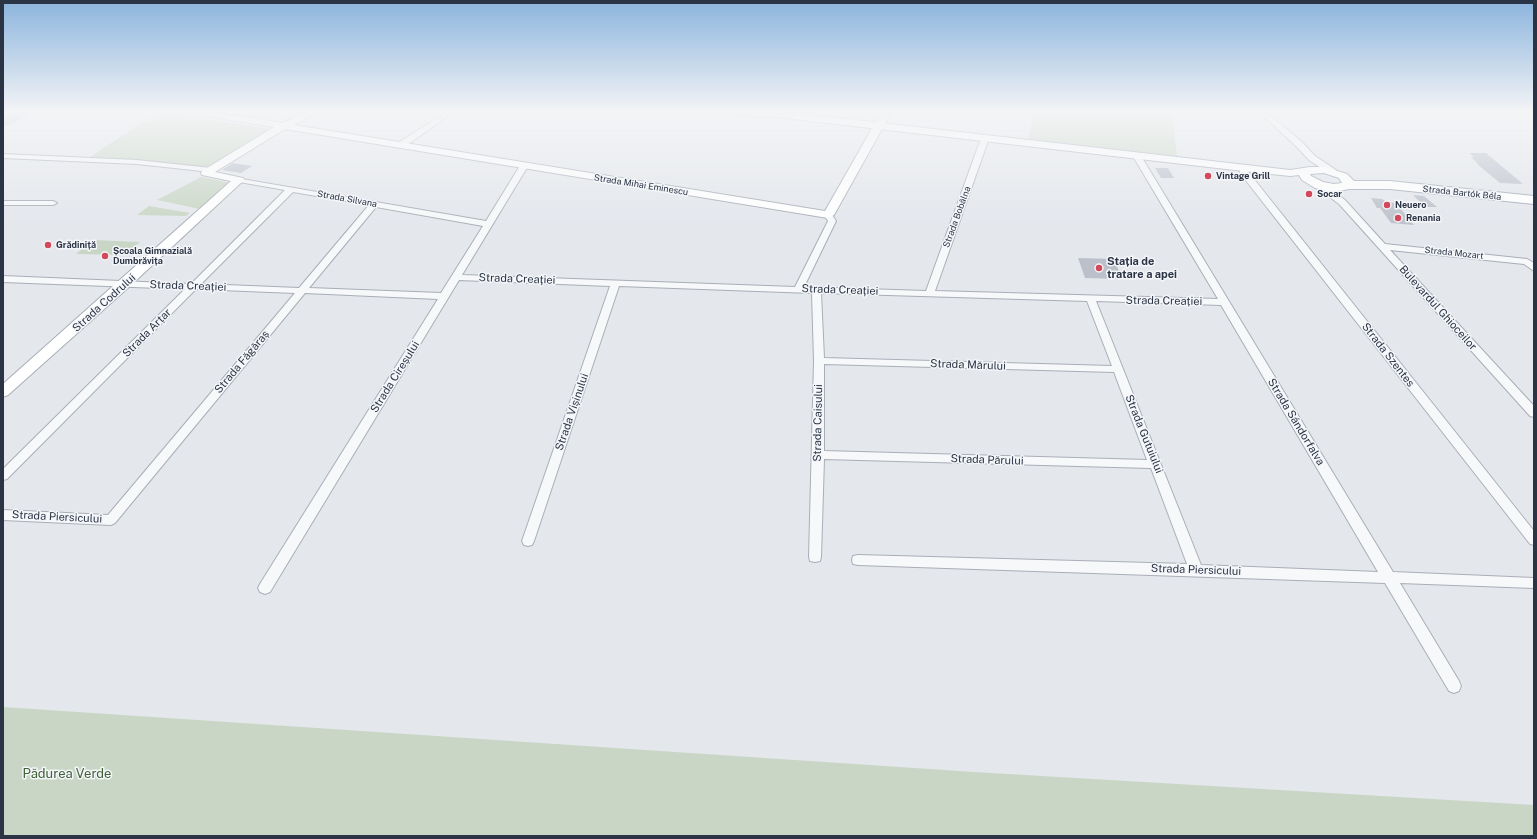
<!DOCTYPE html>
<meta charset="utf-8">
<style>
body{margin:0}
#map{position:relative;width:1537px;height:839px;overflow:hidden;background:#e4e7ec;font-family:"Public Sans",sans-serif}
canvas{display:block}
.frame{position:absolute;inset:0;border:4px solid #2b3445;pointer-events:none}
</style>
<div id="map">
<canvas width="1537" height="839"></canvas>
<div class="frame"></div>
</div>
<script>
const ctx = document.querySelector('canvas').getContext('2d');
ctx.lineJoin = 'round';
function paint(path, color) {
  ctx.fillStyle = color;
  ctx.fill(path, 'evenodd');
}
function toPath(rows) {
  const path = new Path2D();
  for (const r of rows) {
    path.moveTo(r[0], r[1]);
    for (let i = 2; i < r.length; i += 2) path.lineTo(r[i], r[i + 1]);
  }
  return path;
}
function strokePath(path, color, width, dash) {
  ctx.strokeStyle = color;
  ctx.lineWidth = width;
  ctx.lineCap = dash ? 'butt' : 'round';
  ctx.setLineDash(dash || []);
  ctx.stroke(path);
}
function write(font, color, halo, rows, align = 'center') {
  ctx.font = font + ' "Public Sans",sans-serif';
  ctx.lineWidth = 3;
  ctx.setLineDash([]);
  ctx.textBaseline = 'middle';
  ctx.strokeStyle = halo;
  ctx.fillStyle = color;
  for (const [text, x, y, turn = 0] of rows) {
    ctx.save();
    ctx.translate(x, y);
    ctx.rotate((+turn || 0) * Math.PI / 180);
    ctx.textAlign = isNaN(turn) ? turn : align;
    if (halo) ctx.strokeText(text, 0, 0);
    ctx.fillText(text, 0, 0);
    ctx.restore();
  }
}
const green = toPath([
 [1034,111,1172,111,1177,156,1028,140],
 [165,112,270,129,205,168,138,160,90,157,137,126],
 [201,177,227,182,228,184,200,209,157,200],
 [149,206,190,213,186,216,137,215],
 [93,240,140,242,124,255,76,254],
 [3,707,974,772,1534,805,1534,836,3,836]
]);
const building = toPath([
 [17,111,40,111,3,127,3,117],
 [1469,153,1486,153,1523,184,1500,183,1477,164,1478,164,1471,157,1474,157],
 [233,163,252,166,241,173,222,170],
 [1155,168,1168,168,1174,178,1161,178],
 [1413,195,1424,196,1437,207,1425,207],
 [1371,198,1382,199,1387,202,1396,203,1414,225,1391,223,1380,208,1377,208],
 [1078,258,1114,259,1122,279,1085,278]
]);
const street = toPath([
 [448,111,455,111,404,147,398,147,398,143,448,111],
 [1258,111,1265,111,1302,142,1315,156,1336,170,1336,174,1330,174,1309,160,1296,146,1258,111],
 [984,139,988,141,935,291,1218,299,1134,158,1138,156,1141,156,1393,572,1534,578,1534,588,1400,583,1459,681,1461,686,1459,691,1454,693,1449,691,1385,583,858,565,853,564,852,560,853,556,858,555,1187,564,1151,468,824,459,821,557,820,561,815,562,810,561,809,557,814,361,812,293,619,286,534,541,532,545,528,546,524,545,522,541,610,286,459,280,270,592,265,594,260,592,258,588,260,584,438,299,305,293,115,523,111,525,3,520,3,510,108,515,295,293,196,289,7,479,3,480,3,469,185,289,3,282,3,276,191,284,285,190,239,182,235,180,236,178,486,221,521,164,527,164,528,166,462,275,795,287,828,221,824,215,828,213,831,213,836,221,804,287,926,291,980,141,984,139],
 [293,192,369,205,299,288,201,284,293,192],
 [376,207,483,226,441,293,309,288,376,207],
 [821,293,1087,301,1112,366,824,358,821,293],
 [1096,301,1221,305,1378,572,1201,565,1096,301],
 [824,364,1114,372,1147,460,824,451,824,364],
 [3,154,137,160,211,168,215,170,211,172,137,164,3,158,3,154],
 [1240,169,1246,169,1534,531,1534,545,1530,544,1240,173,1240,169],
 [1316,183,1322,183,1345,200,1385,244,1527,259,1534,263,1534,271,1524,264,1390,250,1534,406,1534,417,1530,416,1339,204,1316,187,1316,183],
 [3,201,53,201,57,203,53,205,3,205,3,201]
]);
const secondary = toPath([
 [188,111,208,111,283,123,307,111,317,111,316,113,294,125,825,211,882,111,892,111,834,215,828,218,285,129,215,172,243,178,244,180,130,286,8,395,3,397,3,384,231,181,202,175,201,173,202,171,274,127,193,114,188,111]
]);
const primary = toPath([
 [726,111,777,111,1290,170,1310,167,1325,167,1347,174,1354,181,1390,181,1534,196,1534,204,1390,189,1349,189,1334,192,1315,188,1302,180,1299,175,1290,176,1252,172,766,116,762,117,731,114,726,111],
 [1324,173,1339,178,1342,183,1334,184,1323,182,1311,176,1310,174,1324,173]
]);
const markers = [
 [1208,176,4,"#d1495b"],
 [1309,194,4,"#d1495b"],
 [1387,205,4,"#d1495b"],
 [1398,218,4,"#d1495b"],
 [48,245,4,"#d1495b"],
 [105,256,4,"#d1495b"],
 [1099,268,4,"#d1495b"]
];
const farPoinames = [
 ["Vintage Grill",1216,176],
 ["Socar",1317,194],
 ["Neuero",1395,205],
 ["Renania",1406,218],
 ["Grădiniță",56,245],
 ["Școala Gimnazială",113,251],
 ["Dumbrăvița",113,261]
];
const farStreetnames = [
 ["Strada Mihai Eminescu",641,185,9],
 ["Strada Bartók Béla",1462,193,6],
 ["Strada Silvana",347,199,10],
 ["Strada Bobâlna",957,217,-70],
 ["Strada Mozart",1454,253,6]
];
const poiNames = [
 ["Stația de",1107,262],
 ["tratare a apei",1107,275]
];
const streetNames = [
 ["Strada Creației",517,279,2],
 ["Strada Creației",188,286,2],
 ["Strada Creației",840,290,2],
 ["Strada Creației",1164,301,1],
 ["Strada Codrului",104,303,-42],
 ["Bulevardul Ghioceilor",1438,308,48],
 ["Strada Arțar",147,333,-45],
 ["Strada Szentes",1388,355,52],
 ["Strada Făgăraș",242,362,-50],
 ["Strada Mărului",968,365,2],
 ["Strada Cireșului",395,377,-58],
 ["Strada Vișinului",572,412,-71],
 ["Strada Sándorfalva",1296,422,59],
 ["Strada Caisului",818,423,-89],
 ["Strada Gutuiului",1144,434,68],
 ["Strada Părului",987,460,2],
 ["Strada Piersicului",57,517,3],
 ["Strada Piersicului",1196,570,2]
];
const nearParknames = [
 ["Pădurea Verde",67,774]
];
paint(green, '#c9d6c5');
paint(building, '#bbc0ca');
strokePath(street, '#a9aeb7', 2);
strokePath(secondary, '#a9aeb7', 2);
strokePath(primary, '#a3abb8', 2);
paint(street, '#f7f8fa');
paint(secondary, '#fff');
paint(primary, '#fff');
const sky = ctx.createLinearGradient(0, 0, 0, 228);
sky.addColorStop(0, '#8bb4dd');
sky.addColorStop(0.49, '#f3f4f6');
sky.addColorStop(1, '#f3f4f600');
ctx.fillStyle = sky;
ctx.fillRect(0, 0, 1537, 228);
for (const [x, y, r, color] of markers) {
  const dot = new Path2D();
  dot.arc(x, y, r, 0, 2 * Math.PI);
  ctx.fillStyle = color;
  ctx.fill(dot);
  strokePath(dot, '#f4f6f9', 1.5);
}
write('bold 9px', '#2b3445', '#f4f6f9', farPoinames, 'left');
write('9px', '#2b3445', '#f4f6f9', farStreetnames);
write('bold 11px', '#2b3445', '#f4f6f9', poiNames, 'left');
write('11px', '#2b3445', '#f4f6f9', streetNames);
write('13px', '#3f6138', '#f4f6f9', nearParknames);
</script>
